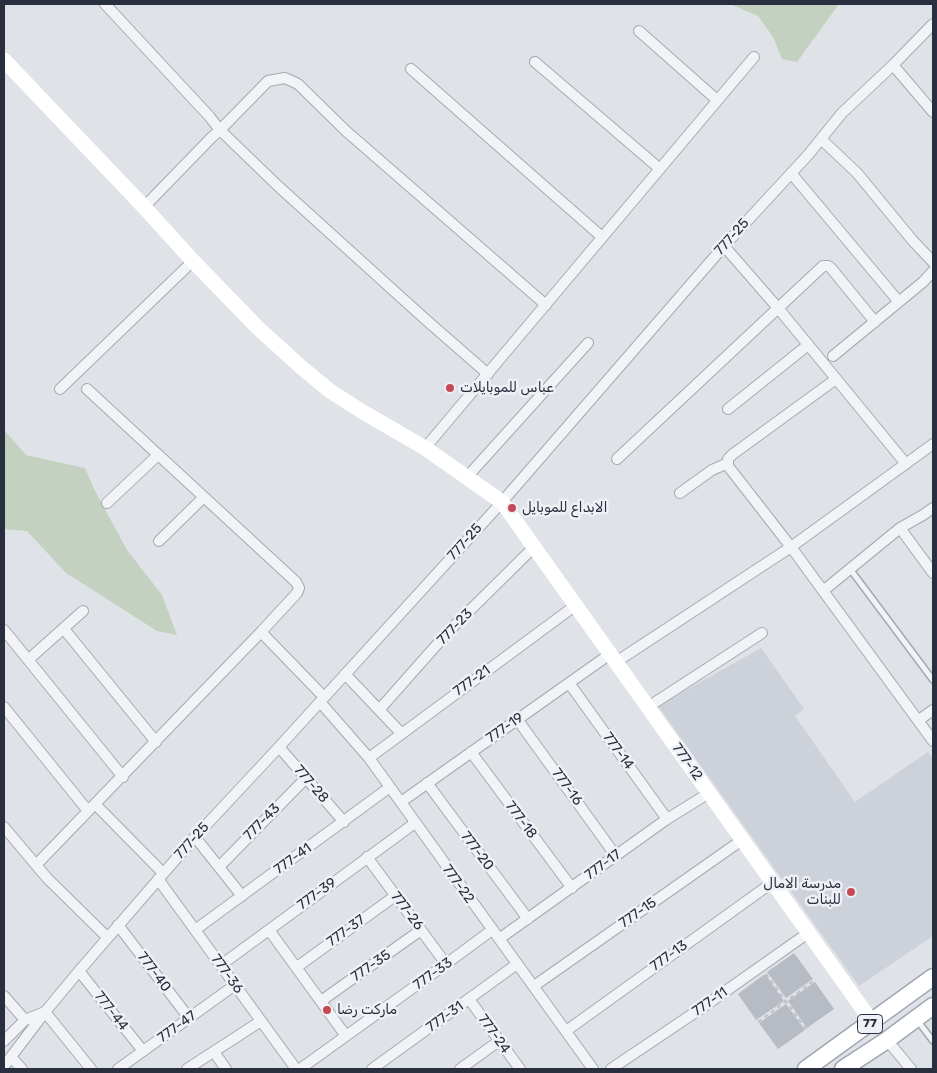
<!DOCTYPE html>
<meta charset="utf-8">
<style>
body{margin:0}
#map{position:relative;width:937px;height:1073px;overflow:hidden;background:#dfe2e7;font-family:Rubik,sans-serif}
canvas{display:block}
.frame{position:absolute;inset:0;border:5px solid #292f3e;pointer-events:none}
</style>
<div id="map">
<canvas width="937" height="1073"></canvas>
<div class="frame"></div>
</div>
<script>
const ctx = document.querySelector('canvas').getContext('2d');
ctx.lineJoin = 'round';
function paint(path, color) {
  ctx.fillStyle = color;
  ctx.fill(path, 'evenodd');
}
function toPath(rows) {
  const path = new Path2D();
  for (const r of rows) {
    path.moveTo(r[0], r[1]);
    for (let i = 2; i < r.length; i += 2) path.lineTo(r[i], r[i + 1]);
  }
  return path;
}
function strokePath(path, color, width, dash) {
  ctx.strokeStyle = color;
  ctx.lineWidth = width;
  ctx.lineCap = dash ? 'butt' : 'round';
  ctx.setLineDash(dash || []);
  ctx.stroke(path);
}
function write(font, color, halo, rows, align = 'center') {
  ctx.font = font + ' Rubik,Vazirmatn,sans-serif';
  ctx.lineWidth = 5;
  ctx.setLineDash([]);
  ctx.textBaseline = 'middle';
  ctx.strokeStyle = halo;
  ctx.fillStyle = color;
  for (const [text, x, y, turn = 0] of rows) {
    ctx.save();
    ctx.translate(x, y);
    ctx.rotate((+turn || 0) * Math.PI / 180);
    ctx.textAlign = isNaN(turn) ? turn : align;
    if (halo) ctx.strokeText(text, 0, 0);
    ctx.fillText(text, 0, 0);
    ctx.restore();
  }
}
const built = toPath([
 [761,648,804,709,795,716,855,802,928,752,933,759,933,936,859,986,658,706]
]);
const green = toPath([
 [730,4,839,4,797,62,782,59,773,37,758,16],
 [4,430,26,455,85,468,94,489,127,550,162,595,177,635,157,631,66,573,27,531,4,529]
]);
const building = toPath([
 [794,953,813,979,786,998,767,972],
 [765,974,784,1001,756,1020,738,994],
 [815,982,834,1009,807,1028,788,1001],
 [786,1004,805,1030,778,1049,759,1023]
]);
const path = toPath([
 [766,974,806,1029],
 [758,1022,815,980]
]);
const lane = toPath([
 [850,569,933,680],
 [917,1020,933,1041]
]);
const street = toPath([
 [105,4,209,116,220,130,268,81,285,78,298,84,346,131,546,305],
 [639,31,717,100],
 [535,62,660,169],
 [893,65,933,112],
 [411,69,602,237],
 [821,139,857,173,913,241,933,262],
 [791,173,899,302],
 [144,207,212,137,220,130,278,186,425,319,488,374],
 [724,246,778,308,906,464],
 [833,356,923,282,933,271],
 [836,379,733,454,728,459,728,466,791,547,933,741],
 [60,389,193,261],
 [728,409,808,345],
 [425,448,754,57],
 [617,459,823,266,828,266,831,268,875,322],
 [467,477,588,343],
 [680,493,712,470,728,463],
 [107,503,158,455],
 [900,528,933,573],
 [159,541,204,497],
 [823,591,900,528,923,515,933,508],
 [64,629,156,742],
 [4,630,123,777],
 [261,632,324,697],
 [28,660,83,611],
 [616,662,791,547,933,444],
 [345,674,401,733],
 [569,683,667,819],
 [320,702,369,758,593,1069],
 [4,707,88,811],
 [648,707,762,633],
 [379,710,448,632,534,547],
 [517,719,616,856],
 [919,720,933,710],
 [279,747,344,822],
 [471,752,572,888],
 [369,758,576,605],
 [427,783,528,919],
 [401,802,610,654],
 [95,804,163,873],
 [4,827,47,878,107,937],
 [195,837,242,896],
 [367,857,446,964],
 [36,865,261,632,297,593,299,588,296,582,87,389],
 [219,867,306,778],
 [158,879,296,1069],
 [118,925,189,1018],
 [195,930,390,787],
 [269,930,346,1036],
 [499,939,667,819,709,793],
 [221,965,415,823],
 [297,967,395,896],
 [79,971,143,1051],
 [534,986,742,840],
 [4,996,25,1020],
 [469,999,520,1069],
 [321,1001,421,930],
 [566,1031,773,882],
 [887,1040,911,1069],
 [4,1041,25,1020,45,1012,91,1069],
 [214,1052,226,1069],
 [11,1057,22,1069],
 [4,1066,45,1012,79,971,195,837,279,747,502,502,724,246,808,155,842,113,893,65,933,24],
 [118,1069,235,985],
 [187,1069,261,1021],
 [300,1069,446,964,492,930],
 [372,1069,517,964],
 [460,1069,499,1041],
 [611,1069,706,1005,808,933]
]);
const secondary = toPath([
 [4,60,144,207,193,261,257,327,301,367,330,391,363,412,425,448,502,502,872,1022]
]);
const primary = toPath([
 [806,1069,933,977],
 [843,1069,887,1040,933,1006]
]);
const markers = [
 [450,388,5,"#c74956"],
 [512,508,5,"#c74956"],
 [851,892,5,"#c74956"],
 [327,1010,5,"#c74956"]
];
const shields = [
 [870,1024,25]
];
const shieldNames = [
 ["77",870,1024]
];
const streetNames = [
 ["777-25",732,237,-48],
 ["777-25",465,542,-48],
 ["777-23",455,627,-46],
 ["777-21",472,681,-36],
 ["777-19",505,728,-35],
 ["777-14",618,751,54],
 ["777-12",687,762,55],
 ["777-28",311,784,49],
 ["777-16",567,787,54],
 ["777-18",521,820,53],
 ["777-43",262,822,-46],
 ["777-25",192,841,-48],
 ["777-20",477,851,53],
 ["777-41",293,859,-36],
 ["777-17",603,865,-36],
 ["777-22",458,884,54],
 ["777-39",317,894,-36],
 ["777-26",407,911,53],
 ["777-15",638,913,-35],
 ["777-37",346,931,-36],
 ["777-13",669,956,-36],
 ["777-35",371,966,-35],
 ["777-40",154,972,53],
 ["777-36",227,974,54],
 ["777-33",433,974,-36],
 ["777-11",710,1002,-35],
 ["777-44",111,1011,52],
 ["777-31",445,1017,-36],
 ["777-47",177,1027,-36],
 ["777-24",494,1034,54]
];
const poiNames = [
 ["عباس للموبايلات",460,388],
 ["الابداع للموبايل",522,508],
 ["مدرسة الامال",841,884,"right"],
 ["للبنات",841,900,"right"],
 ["ماركت رضا",337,1010]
];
paint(built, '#cdd1d9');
paint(green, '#c4d1c0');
paint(building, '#b6bbc4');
strokePath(lane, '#a5a9b1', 8);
strokePath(street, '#a5a9b1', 12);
strokePath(primary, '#9fa6b3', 19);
strokePath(path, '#bdc0c6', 2, [4, 4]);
strokePath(lane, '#f1f3f6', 5);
strokePath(street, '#f1f3f6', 10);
strokePath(secondary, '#fff', 15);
strokePath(primary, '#fff', 16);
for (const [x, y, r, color] of markers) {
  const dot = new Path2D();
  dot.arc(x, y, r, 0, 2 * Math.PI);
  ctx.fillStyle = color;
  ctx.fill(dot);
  strokePath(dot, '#eef1f5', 2);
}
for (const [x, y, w] of shields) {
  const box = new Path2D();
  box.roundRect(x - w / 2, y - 9.5, w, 19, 4);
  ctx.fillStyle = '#eef1f5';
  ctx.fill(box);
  strokePath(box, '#292f3e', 1);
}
write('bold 12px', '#292f3e', null, shieldNames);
write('14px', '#292f3e', '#eef1f5', streetNames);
write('14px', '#292f3e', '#eef1f5', poiNames, 'left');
</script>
